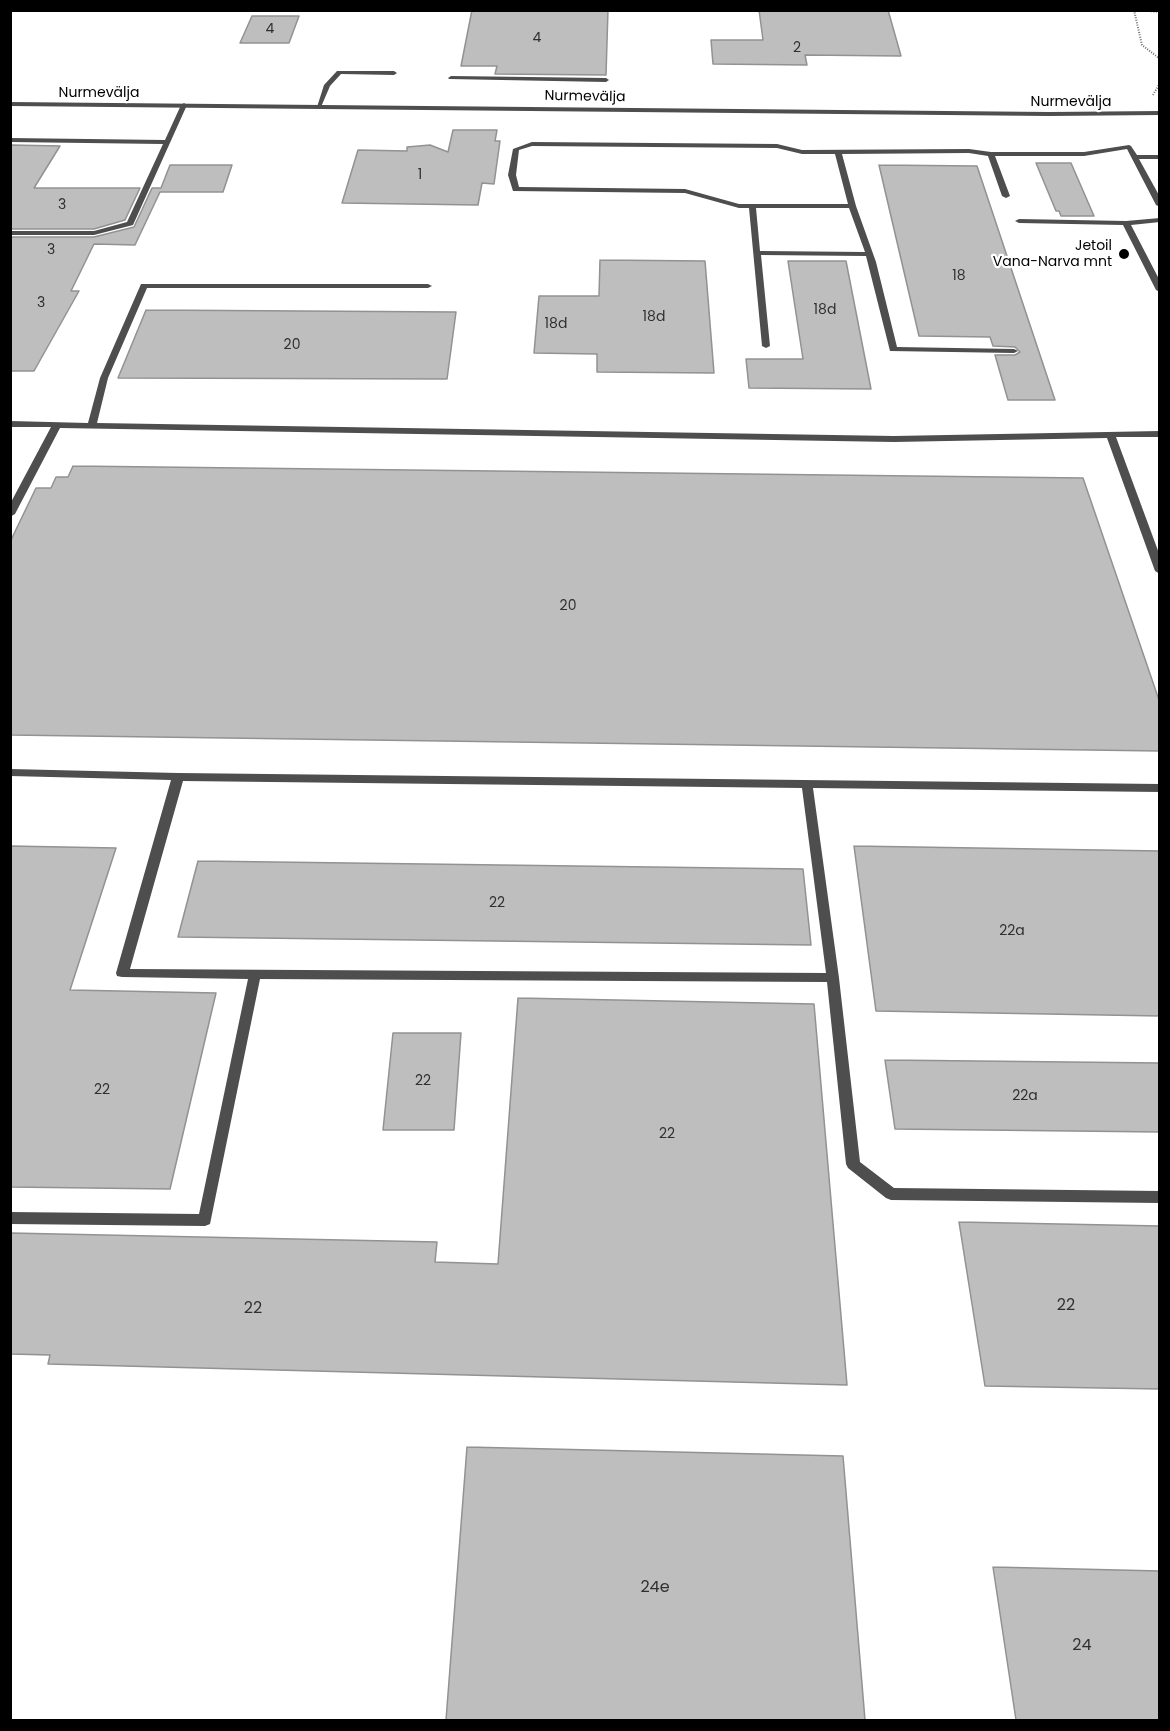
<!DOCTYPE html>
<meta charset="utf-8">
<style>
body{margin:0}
#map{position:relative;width:1170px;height:1731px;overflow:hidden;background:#fff;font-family:Poppins,sans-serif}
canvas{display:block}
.frame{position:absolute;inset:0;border:12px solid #000;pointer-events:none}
</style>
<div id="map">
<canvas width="1170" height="1731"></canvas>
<div class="frame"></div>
</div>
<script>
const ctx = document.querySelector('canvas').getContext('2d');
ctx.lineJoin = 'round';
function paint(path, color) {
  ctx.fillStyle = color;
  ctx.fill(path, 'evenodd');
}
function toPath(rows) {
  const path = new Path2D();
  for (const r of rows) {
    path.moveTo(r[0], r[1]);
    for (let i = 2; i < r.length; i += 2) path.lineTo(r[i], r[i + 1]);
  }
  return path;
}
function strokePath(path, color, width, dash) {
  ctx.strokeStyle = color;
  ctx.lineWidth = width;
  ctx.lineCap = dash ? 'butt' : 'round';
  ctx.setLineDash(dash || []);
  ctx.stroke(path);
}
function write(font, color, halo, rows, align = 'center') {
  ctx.font = font + ' Poppins,sans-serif';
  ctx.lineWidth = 4.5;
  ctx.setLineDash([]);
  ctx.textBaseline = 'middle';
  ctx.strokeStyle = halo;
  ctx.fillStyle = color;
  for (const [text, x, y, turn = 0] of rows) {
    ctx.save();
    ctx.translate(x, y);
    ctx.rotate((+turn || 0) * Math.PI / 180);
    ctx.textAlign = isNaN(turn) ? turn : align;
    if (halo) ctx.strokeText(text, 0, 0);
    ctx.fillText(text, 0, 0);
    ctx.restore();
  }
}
const building = toPath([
 [472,10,608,10,606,75,495,74,497,66,461,66,472,10],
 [759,10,888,10,901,56,805,55,807,65,713,64,711,40,763,40,759,10],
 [252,16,299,16,289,43,240,43,252,16],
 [453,130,497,130,495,141,500,141,494,184,482,183,478,205,342,203,358,150,407,151,407,147,430,145,448,152,453,130],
 [10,145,60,146,34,188,140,188,125,220,94,229,10,229,10,145],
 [1036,163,1071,163,1094,216,1061,216,1059,211,1056,211,1036,163],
 [170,165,232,165,223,192,160,192,135,245,94,244,71,291,79,291,34,371,10,371,10,237,94,237,134,227,152,188,161,188,170,165],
 [879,165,977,166,1055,400,1008,400,995,355,1015,355,1020,352,1015,347,993,346,990,337,919,336,879,165],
 [600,260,705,261,714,373,597,372,597,354,534,353,539,296,599,296,600,260],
 [788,261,846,261,871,389,749,388,746,359,803,359,788,261],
 [146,310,456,312,447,379,118,378,146,310],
 [73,466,1083,478,1160,703,1160,751,10,735,10,542,36,488,51,488,56,477,68,477,73,466],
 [10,846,116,848,70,990,216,993,170,1189,10,1187,10,846],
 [854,846,1160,851,1160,1016,876,1011,854,846],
 [198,861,803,869,811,945,178,937,198,861],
 [518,998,814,1004,847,1385,48,1364,50,1355,10,1354,10,1233,437,1242,435,1262,498,1264,518,998],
 [393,1033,461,1033,454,1130,383,1130,393,1033],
 [885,1060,1160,1063,1160,1132,895,1129,885,1060],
 [959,1222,1160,1226,1160,1389,985,1386,959,1222],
 [467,1447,843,1456,865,1720,446,1720,467,1447],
 [993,1567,1160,1571,1160,1720,1016,1720,993,1567]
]);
const path = toPath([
 [1134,10,1142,45,1160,59],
 [1136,10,1160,12],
 [1153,95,1160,83]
]);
const service = toPath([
 [337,71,394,71,397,73,394,75,341,74,330,86,321,107,317,107,324,85,337,71],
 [451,76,606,78,609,80,606,82,449,79,448,78,451,76],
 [184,103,187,105,133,225,94,235,10,235,10,231,94,231,127,222,163,144,10,142,10,138,165,140,181,105,184,103],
 [532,142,777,144,802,150,969,149,991,152,1084,152,1129,145,1131,146,1137,155,1160,155,1160,159,1139,159,1160,197,1160,207,1156,205,1127,149,1084,156,995,156,1010,196,1006,198,1002,196,988,156,969,153,842,154,856,206,876,262,897,347,1014,349,1018,351,1014,353,890,351,866,256,761,255,770,346,766,348,762,346,749,208,739,208,685,193,513,191,508,175,513,149,532,142],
 [532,146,777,148,802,154,835,154,848,204,739,204,685,189,519,187,516,175,519,150,532,146],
 [756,208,849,208,865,252,760,251,756,208],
 [1160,218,1160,222,1131,225,1160,281,1160,292,1156,290,1123,225,1019,223,1015,221,1019,219,1126,221,1160,218],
 [141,284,428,284,432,286,428,288,147,288,108,378,97,423,894,436,1160,431,1160,437,1116,437,1160,556,1160,574,1155,571,1107,438,894,442,60,428,15,514,10,517,10,504,51,427,10,427,10,421,88,423,100,378,141,284],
 [10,769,178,773,1160,784,1160,792,813,788,839,978,860,1162,894,1188,1160,1191,1160,1203,891,1200,886,1198,848,1168,846,1164,827,982,260,979,210,1224,205,1226,10,1224,10,1212,199,1214,248,979,122,977,117,976,116,973,171,780,10,776,10,769],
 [183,781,802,788,826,973,130,969,183,781]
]);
const minor = toPath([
 [10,102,1049,112,1160,111,1160,115,1049,116,10,106,10,102]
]);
const markers = [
 [1124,254,6,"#000"]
];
const numberNames = [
 ["4",270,29],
 ["4",537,38],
 ["2",797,48],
 ["1",420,175],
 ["3",62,205],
 ["3",51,250],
 ["18",959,276],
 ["3",41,303],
 ["18d",825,310],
 ["18d",654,317],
 ["18d",556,324],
 ["20",292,345],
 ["20",568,606],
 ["22",497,903],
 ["22a",1012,931],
 ["22",423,1081],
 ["22",102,1090],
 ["22a",1025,1096],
 ["22",667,1134]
];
const farStreetnames = [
 ["Nurmevälja",99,93],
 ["Nurmevälja",585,97,1],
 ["Nurmevälja",1071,102]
];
const farPoinames = [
 ["Jetoil",1112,246],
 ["Vana-Narva mnt",1112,262]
];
const nearNumbernames = [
 ["22",1066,1306],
 ["22",253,1309],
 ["24e",655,1588],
 ["24",1082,1646]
];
paint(building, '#bebebe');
strokePath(building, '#929292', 1.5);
strokePath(path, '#707070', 2, [1, 1.5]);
paint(service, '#4e4e4e');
paint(minor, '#4e4e4e');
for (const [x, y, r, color] of markers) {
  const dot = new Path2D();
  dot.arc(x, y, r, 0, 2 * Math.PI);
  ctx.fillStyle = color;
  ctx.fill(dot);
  strokePath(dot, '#fff', 2);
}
write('14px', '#303030', null, numberNames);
write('14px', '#000', '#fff', farStreetnames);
write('14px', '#000', '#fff', farPoinames, 'right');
write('16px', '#303030', null, nearNumbernames);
</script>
